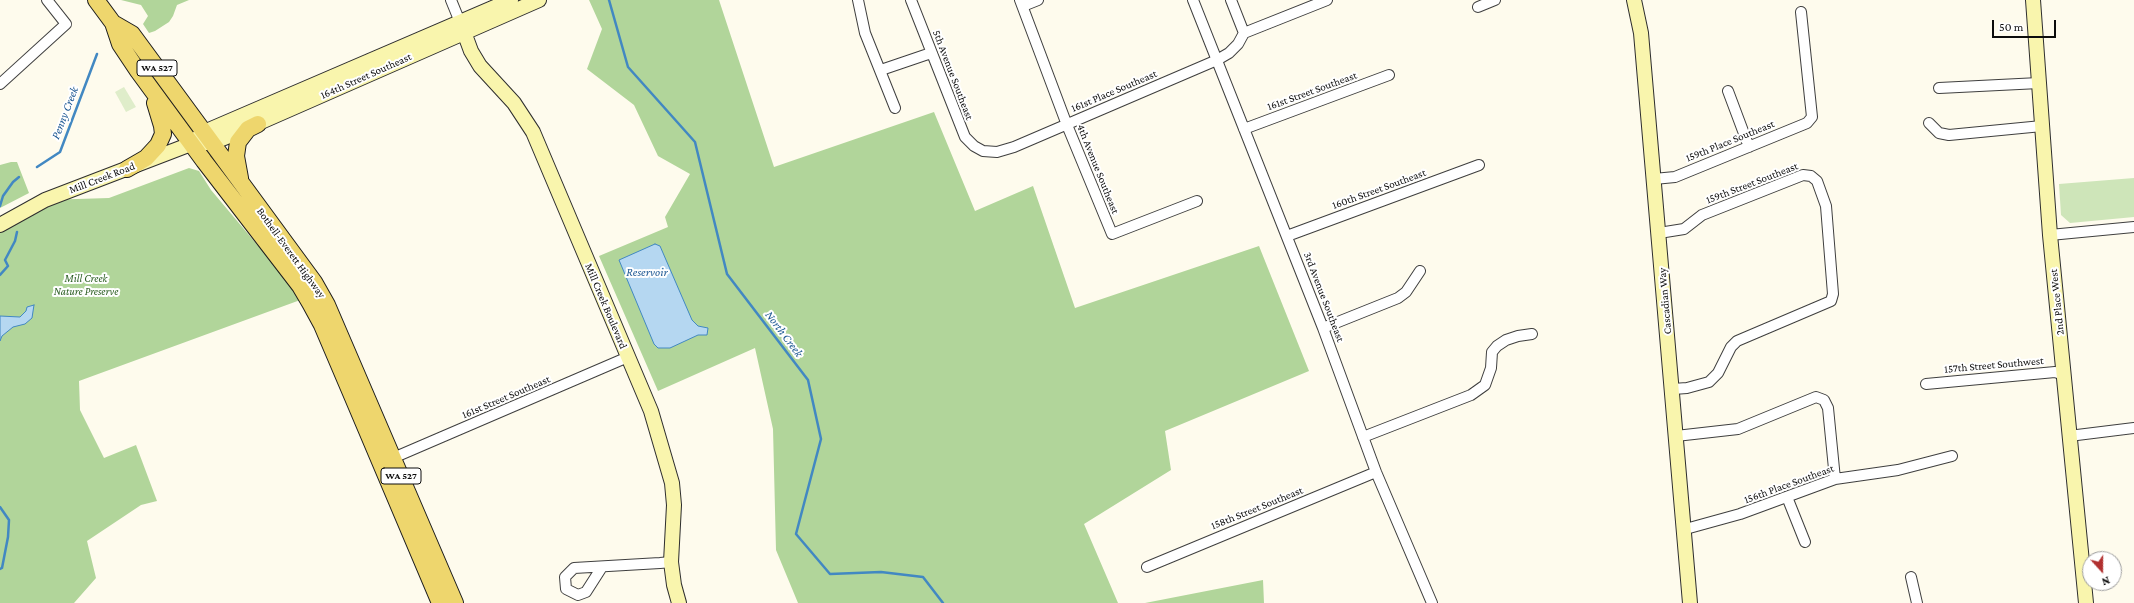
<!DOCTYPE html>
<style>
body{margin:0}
#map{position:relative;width:2134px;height:603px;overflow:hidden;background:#fefbed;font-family:"Crimson Pro",serif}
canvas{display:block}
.north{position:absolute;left:2082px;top:551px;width:40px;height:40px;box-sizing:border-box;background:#fff;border:1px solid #9e9e9e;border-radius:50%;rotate:159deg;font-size:11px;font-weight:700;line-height:16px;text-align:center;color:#0c0c0c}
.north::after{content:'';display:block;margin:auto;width:14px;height:18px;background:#b1302f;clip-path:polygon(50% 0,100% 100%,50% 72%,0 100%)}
.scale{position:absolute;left:1992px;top:20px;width:64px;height:18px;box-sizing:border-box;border:2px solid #0c0c0c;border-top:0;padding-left:5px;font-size:12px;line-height:14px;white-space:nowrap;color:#0c0c0c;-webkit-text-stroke:3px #fff;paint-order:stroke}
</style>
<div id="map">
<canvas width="2134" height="603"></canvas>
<div class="north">N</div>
<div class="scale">50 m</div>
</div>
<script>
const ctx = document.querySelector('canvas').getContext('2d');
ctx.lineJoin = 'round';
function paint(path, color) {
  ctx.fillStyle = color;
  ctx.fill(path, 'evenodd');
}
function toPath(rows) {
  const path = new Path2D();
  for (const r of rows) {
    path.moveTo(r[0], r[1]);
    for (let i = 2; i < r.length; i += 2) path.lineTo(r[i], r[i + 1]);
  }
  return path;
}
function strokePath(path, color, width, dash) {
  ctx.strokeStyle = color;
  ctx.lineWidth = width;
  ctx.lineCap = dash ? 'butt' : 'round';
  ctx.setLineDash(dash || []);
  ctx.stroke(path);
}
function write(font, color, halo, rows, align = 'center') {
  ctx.font = font + ' "Crimson Pro",serif';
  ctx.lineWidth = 4;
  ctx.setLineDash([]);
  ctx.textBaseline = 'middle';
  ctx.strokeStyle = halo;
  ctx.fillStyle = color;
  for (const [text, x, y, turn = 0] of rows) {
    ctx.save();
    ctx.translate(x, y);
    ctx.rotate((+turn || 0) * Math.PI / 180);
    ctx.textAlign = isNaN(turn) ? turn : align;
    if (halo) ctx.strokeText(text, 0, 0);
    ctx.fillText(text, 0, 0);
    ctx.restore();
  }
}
const green = toPath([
 [2134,178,2134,217,2070,223,2061,215,2059,184]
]);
const forest = toPath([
 [121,0,189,0,177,5,173,16,169,22,155,31,149,33,143,24,148,16,141,5],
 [589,0,719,0,774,167,934,112,975,211,1033,186,1075,308,1259,246,1309,371,1165,431,1171,470,1084,524,1118,603,798,603,776,550,773,429,755,348,658,391,599,256,668,227,665,217,690,174,658,156,634,105,587,69,602,29],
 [11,162,17,162,29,193,0,208,0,165],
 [189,168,199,171,211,190,303,299,79,381,80,410,104,458,136,445,157,501,141,505,87,541,96,578,74,603,0,603,0,226,45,200,109,198],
 [1263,580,1264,603,1145,603]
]);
const pitch = toPath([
 [124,87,136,107,126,112,115,92]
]);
const water = toPath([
 [655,244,660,246,692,320,698,326,708,328,707,335,698,335,670,348,658,348,654,344,619,260,655,244],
 [34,305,32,318,25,324,13,327,2,336,0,341,0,316,20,317,26,311,27,307,34,305]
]);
const stream = toPath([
 [609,0,628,67,695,142,727,274,808,380,821,439,796,534,830,574,881,572,923,577,943,603],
 [37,167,60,152,97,54],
 [0,206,3,196,13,182,19,177],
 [0,275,8,266,5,260,15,241,17,232],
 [0,507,9,520,8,537,2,568,0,569]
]);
const street = toPath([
 [451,0,462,27],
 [858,0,865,33,895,108],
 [911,0,965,137,974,146,983,151,997,152,1014,147,1217,60,1229,53,1238,44,1244,33,1327,0],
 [1020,0,1067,125,1112,234,1197,201],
 [1193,0,1323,328,1376,472,1432,603],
 [1231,0,1244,33],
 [1023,6,1038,0],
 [1478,7,1495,0],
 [881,70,931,53],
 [0,84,66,24,47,0],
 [1939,88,2039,83],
 [1728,91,1749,147],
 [1929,123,1939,133,1949,135,2042,126],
 [1244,129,1389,75],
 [1654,179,1675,177,1807,123,1812,117,1801,12],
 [1659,233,1684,229,1702,215,1803,175,1811,176,1817,181,1826,206,1833,294,1831,301,1737,341,1731,347,1718,373,1709,382,1687,388,1673,389],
 [2050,235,2134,227],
 [1287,236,1479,165],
 [1323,328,1398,298,1406,292,1420,271],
 [1926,384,2055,372,2064,375],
 [1676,436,1738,429,1816,397,1824,400,1828,408,1835,479],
 [2069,436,2134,428],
 [1363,437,1471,395,1485,385,1491,368,1492,352,1497,346,1506,340,1518,336,1532,334],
 [393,458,628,357],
 [1787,497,1805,542],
 [1682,530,1740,514,1835,479,1898,470,1952,456],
 [602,567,586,592,578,595,566,589,565,577,574,568,660,563,671,562],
 [1147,567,1376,472],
 [1911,577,1917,603]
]);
const secondary = toPath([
 [1634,0,1641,33,1690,603],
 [2033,0,2050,235,2086,603],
 [464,32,471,51,480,66,514,103,533,132,651,411,672,483,674,505,671,562,674,585,679,603],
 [201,143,212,143,229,136,539,0],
 [0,225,45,200,191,144,204,132,511,0]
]);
const primary = toPath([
 [96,0,113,23,120,44,138,71,204,161,300,286,310,303,322,325,351,393,440,603],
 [113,23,132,34,314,282,327,305,455,603],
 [127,169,146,158,158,145,163,134,162,126,155,103],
 [240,178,236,156,238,142,248,129,258,124]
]);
const shields = [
 [157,68,40],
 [401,476,40]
];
const shieldNames = [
 ["WA 527",157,68],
 ["WA 527",401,476]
];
const streetNames = [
 ["5th Avenue Southeast",953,75,69],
 ["164th Street Southeast",366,76,-24],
 ["161st Place Southeast",1114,91,-23],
 ["161st Street Southeast",1312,91,-20],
 ["159th Place Southeast",1730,141,-22],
 ["4th Avenue Southeast",1098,169,68],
 ["Mill Creek Road",102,178,-21],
 ["159th Street Southeast",1752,183,-21],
 ["160th Street Southeast",1379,189,-20],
 ["Bothell-Everett Highway",291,253,54],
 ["3rd Avenue Southeast",1324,297,69],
 ["Cascadian Way",1665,301,-95],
 ["2nd Place West",2057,302,-96],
 ["Mill Creek Boulevard",606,306,67],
 ["157th Street Southwest",1994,365,-5],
 ["161st Street Southeast",506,397,-23],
 ["156th Place Southeast",1789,484,-20],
 ["158th Street Southeast",1257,508,-22]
];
const parkNames = [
 ["Mill Creek",86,279],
 ["Nature Preserve",86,292]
];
const waterNames = [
 ["Penny Creek",65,113,-69],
 ["Reservoir",647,272],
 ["North Creek",784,334,53]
];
paint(green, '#cee5b9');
paint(forest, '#b1d59a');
paint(pitch, '#dfedca');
paint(water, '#b5d7f1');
strokePath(water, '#4288c2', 1);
strokePath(stream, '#4288c2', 2.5);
strokePath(street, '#3f3f3f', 12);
strokePath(secondary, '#2e2e2e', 16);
strokePath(primary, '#1d1d1d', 18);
strokePath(street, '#fff', 10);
strokePath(secondary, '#f9f5ad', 14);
strokePath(primary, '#eed66d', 16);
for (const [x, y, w] of shields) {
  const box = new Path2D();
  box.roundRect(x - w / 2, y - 8, w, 16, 3);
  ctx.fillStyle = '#fff';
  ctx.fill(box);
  strokePath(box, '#0c0c0c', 1);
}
write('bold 10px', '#0c0c0c', null, shieldNames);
write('11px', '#0c0c0c', '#fff', streetNames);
write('italic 11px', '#2b5e22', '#fff', parkNames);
write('italic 12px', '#205a94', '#fff', waterNames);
</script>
